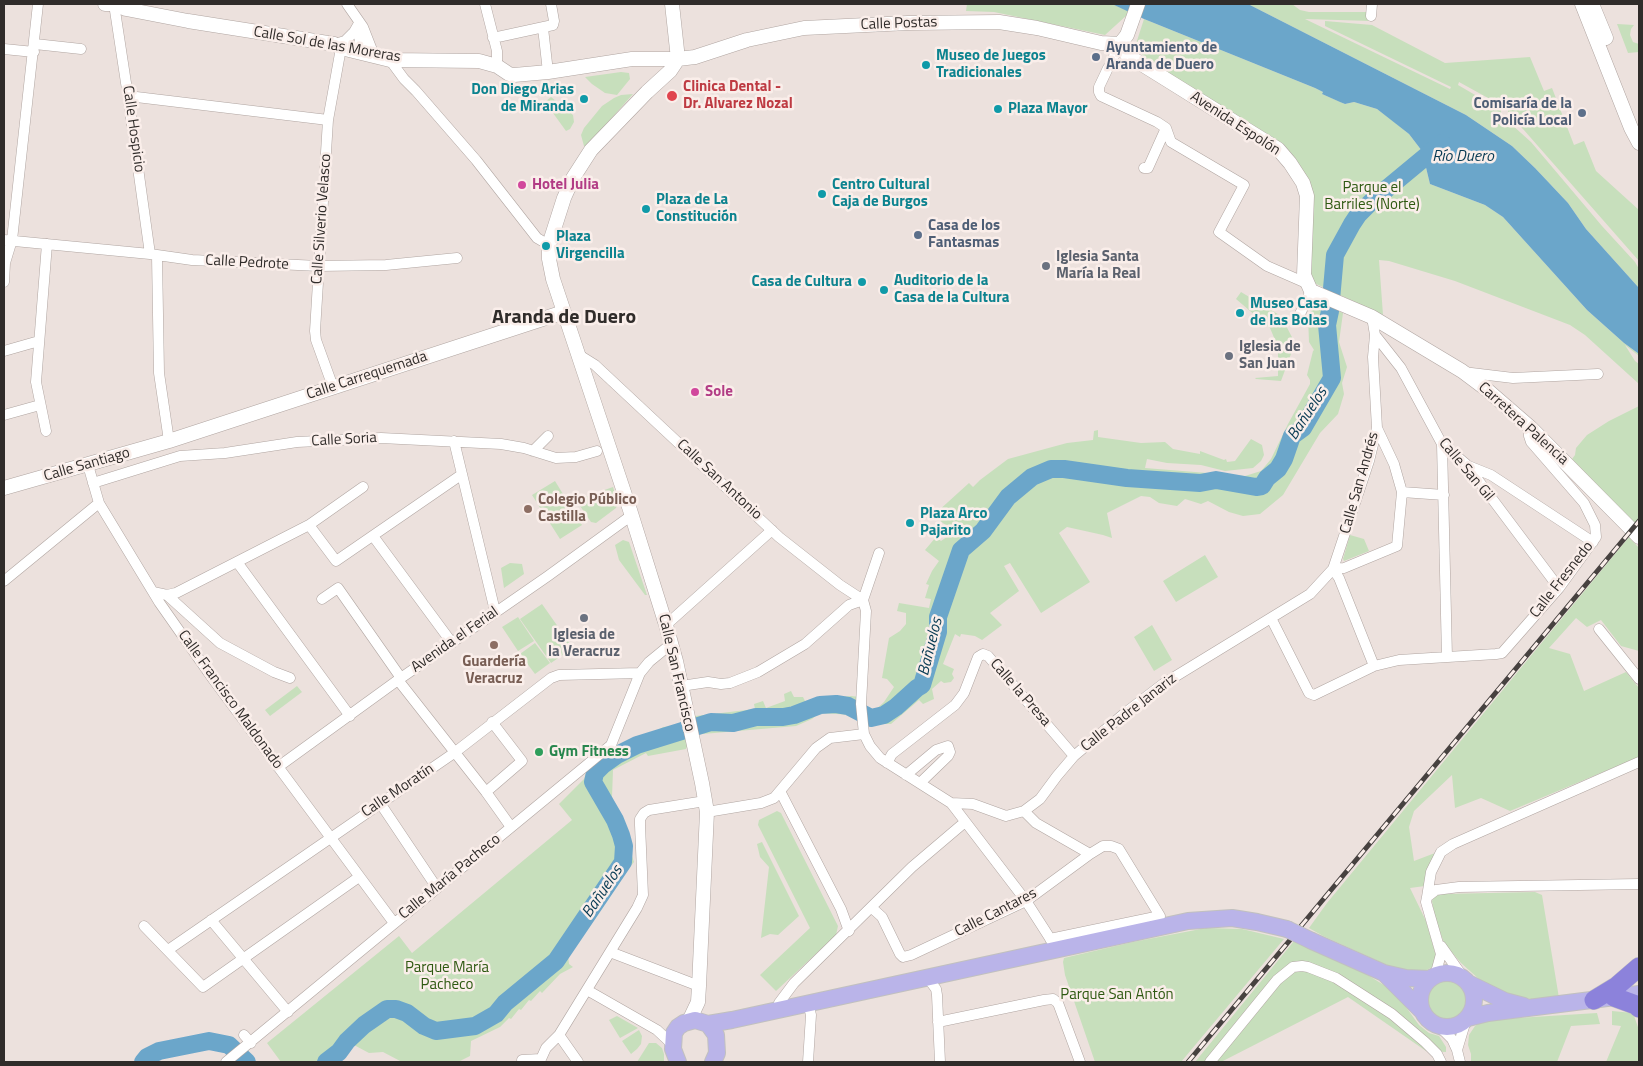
<!DOCTYPE html>
<meta charset="utf-8">
<style>
body{margin:0}
#map{position:relative;width:1643px;height:1066px;overflow:hidden;background:#ece1dd;font-family:"Titillium Web",sans-serif}
canvas{display:block}
.frame{position:absolute;inset:0;border:5px solid #302c2a;pointer-events:none}
</style>
<div id="map">
<canvas width="1643" height="1066"></canvas>
<div class="frame"></div>
</div>
<script>
const ctx = document.querySelector('canvas').getContext('2d');
ctx.lineJoin = 'round';
function paint(path, color) {
  ctx.fillStyle = color;
  ctx.fill(path, 'evenodd');
}
function toPath(rows) {
  const path = new Path2D();
  for (const r of rows) {
    if (r.length === 3) {
      path.moveTo(r[0] + r[2], r[1]);
      path.arc(r[0], r[1], r[2], 0, 2 * Math.PI);
      continue;
    }
    path.moveTo(r[0], r[1]);
    for (let i = 2; i < r.length; i += 2) path.lineTo(r[i], r[i + 1]);
  }
  return path;
}
function strokePath(path, color, width, dash) {
  ctx.strokeStyle = color;
  ctx.lineWidth = width;
  ctx.lineCap = dash ? 'butt' : 'round';
  ctx.setLineDash(dash || []);
  ctx.stroke(path);
}
function write(font, color, halo, rows, align = 'center') {
  ctx.font = font + ' "Titillium Web",sans-serif';
  ctx.lineWidth = 5;
  ctx.setLineDash([]);
  ctx.textBaseline = 'middle';
  ctx.strokeStyle = halo;
  ctx.fillStyle = color;
  for (const [text, x, y, turn = 0] of rows) {
    ctx.save();
    ctx.translate(x, y);
    ctx.rotate((+turn || 0) * Math.PI / 180);
    ctx.textAlign = isNaN(turn) ? turn : align;
    if (halo) ctx.strokeText(text, 0, 0);
    ctx.fillText(text, 0, 0);
    ctx.restore();
  }
}
const green = toPath([
 [967,4,1112,4,1128,11,1127,15,1105,35,994,12,966,11],
 [1248,4,1292,4,1300,10,1309,12,1367,12,1371,21,1305,19,1450,89,1451,87,1325,26,1325,21,1372,25,1445,63,1530,57,1544,91,1552,88,1574,145,1584,141,1596,171,1639,210,1639,261,1523,129,1508,116,1508,109,1459,82,1458,85,1501,110,1501,115,1531,142,1602,226,1635,262,1639,269,1639,288,1586,229,1568,203,1535,168,1512,146,1466,115],
 [1144,19,1315,88,1323,92,1322,94,1345,104,1354,102,1377,109,1393,121,1409,134,1422,151,1430,184,1485,205,1503,217,1587,310,1624,343,1639,354,1639,356,1625,345,1635,361,1639,364,1639,384,1585,335,1570,325,1455,281,1389,261,1379,260,1383,315,1312,282,1309,274,1309,182,1299,164,1287,150,1146,59,1135,47],
 [1617,24,1634,25,1631,29,1630,35,1633,42,1639,44,1639,52,1628,53],
 [621,72,629,73,630,79,617,95,605,93,592,84,585,77],
 [633,94,586,147,584,146,581,135,584,128,602,106,614,98,621,95],
 [551,97,573,115,574,122,570,129,566,131,545,102],
 [1241,292,1281,316,1295,343,1281,381,1256,379,1255,378,1278,376,1278,347,1270,328,1236,299],
 [1321,304,1343,313,1339,342,1347,367,1342,383,1344,394,1338,414,1320,433,1283,495,1260,514,1243,516,1229,512,1208,501,1201,504,1185,499,1177,506,1159,503,1150,497,1141,496,1107,513,1112,538,1103,535,1067,527,1059,533,1090,582,1041,613,1010,563,1004,566,1019,591,990,613,1002,625,982,640,975,636,961,634,960,637,955,634,943,664,954,669,952,674,954,678,951,682,944,683,941,681,932,689,934,699,923,704,919,700,891,724,872,724,872,713,884,702,894,687,887,679,882,678,889,638,900,631,906,624,906,613,897,611,899,603,929,608,931,599,925,598,929,585,926,584,932,571,939,561,925,550,936,537,941,541,954,532,938,519,937,512,969,483,973,487,980,480,1008,459,1067,443,1093,440,1094,431,1098,430,1098,437,1141,443,1165,442,1173,449,1200,454,1200,451,1224,460,1226,459,1227,462,1235,461,1251,439,1262,445,1264,455,1261,461,1253,468,1225,471,1201,465,1167,463,1147,459,1145,468,1245,476,1261,471,1271,459,1288,424,1310,384,1310,380,1307,375,1313,351,1314,350,1309,342,1308,316,1313,308],
 [1639,406,1639,528,1572,459,1575,455,1576,448,1587,435,1609,421],
 [555,481,582,525,560,539,532,495],
 [613,487,618,503,616,508,596,523,591,522,576,500],
 [1350,535,1364,539,1369,551,1344,561,1343,559],
 [1629,537,1639,548,1639,651,1621,646,1601,620,1587,627,1576,618,1549,648,1570,654,1584,691,1626,672,1639,688,1639,757,1510,811,1481,798,1455,808,1452,775,1414,811,1409,827,1414,861,1435,853,1425,886,1410,888,1426,921,1437,959,1432,967,1425,971,1398,970,1323,936,1309,928,1327,903],
 [623,540,629,542,647,595,645,595,619,560,615,545],
 [1205,555,1218,577,1176,602,1163,581],
 [510,563,522,564,524,574,504,588,501,568],
 [542,604,573,648,551,663,520,619],
 [518,617,534,641,518,651,502,627],
 [1152,625,1172,660,1154,671,1134,637],
 [535,643,550,663,535,674,520,654],
 [297,686,302,692,270,716,265,710],
 [791,691,794,697,803,697,805,701,851,696,861,697,862,713,854,715,819,713,812,719,796,726,691,735,686,749,648,756,646,753,613,770,612,797,634,862,607,896,568,955,569,964,573,967,560,974,542,993,540,991,531,1001,529,1000,521,1010,519,1009,511,1019,509,1018,500,1027,471,1041,470,1056,458,1062,402,1062,383,1052,369,1053,354,1045,338,1062,281,1062,267,1043,399,936,412,953,572,820,559,804,584,779,590,762,622,744,647,737,663,727,677,726,687,717,755,709,754,704,763,701,766,708,785,701,784,694],
 [777,811,781,813,838,926,836,935,776,991,760,975,810,928,758,825,759,820],
 [762,842,799,916,778,935,770,934,761,938,769,867,760,857,757,844],
 [1535,892,1542,895,1559,998,1538,1000,1511,996,1480,980,1461,963,1444,943,1435,918,1432,901,1434,895,1442,894],
 [1206,928,1242,929,1284,939,1181,1062,1095,1062,1065,975,1063,962,1064,958,1133,942],
 [1294,941,1358,969,1395,992,1419,1025,1429,1033,1439,1036,1446,1047,1446,1052,1426,1051,1348,997,1221,1062,1195,1062],
 [1447,999,20],
 [1612,1011,1633,1013,1639,1030,1639,1062,1606,1062,1621,1026,1612,1025],
 [1597,1013,1600,1024,1571,1026,1557,1062,1471,1062,1471,1054,1468,1045,1469,1035,1475,1026,1485,1020],
 [617,1016,638,1028,620,1038,609,1020],
 [639,1030,642,1036,641,1044,637,1049,631,1054,622,1041],
 [649,1043,656,1043,662,1048,664,1054,664,1062,637,1062]
]);
const water = toPath([
 [1112,4,1248,4,1466,115,1512,146,1535,168,1568,203,1586,229,1639,288,1639,354,1624,343,1587,310,1503,217,1485,205,1430,184,1422,151,1409,134,1377,109,1354,102,1345,104,1340,102,1322,94,1323,92,1315,88,1144,19]
]);
const river = toPath([
 [143,1062,147,1057,159,1051,209,1041,229,1045,247,1062],
 [326,1062,339,1052,347,1041,364,1025,387,1009,396,1009,407,1013,424,1026,436,1031,475,1026,496,1014,505,1003,556,961,623,862,624,846,621,835,615,820,593,782,595,773,603,765,617,755,637,745,711,722,733,723,756,717,783,717,794,715,820,705,836,704,848,706,871,718,884,715,896,707,917,688,922,685,938,632,938,617,961,550,983,531,1008,497,1032,477,1051,469,1064,469,1127,478,1200,483,1216,480,1256,487,1262,486,1267,478,1278,469,1284,459,1292,436,1303,428,1332,378,1327,325,1330,311,1335,255,1352,224,1358,215,1372,201,1442,143]
]);
const street = toPath([
 [114,4,128,96,150,254],
 [347,4,363,27,372,50,373,56],
 [485,4,497,51,497,66],
 [1371,16,1372,4],
 [358,25,361,53],
 [543,28,548,72],
 [493,38,553,25,554,21,551,4],
 [35,44,81,49],
 [334,44,345,41,354,32,358,25],
 [4,49,34,52],
 [1114,56,1120,44],
 [390,60,404,79,416,91,476,160,537,238,549,245],
 [1108,68,1099,87,1099,92,1101,96,1157,122,1166,128],
 [128,96,328,120],
 [1166,128,1171,142,1244,185,1219,232,1267,266,1306,283],
 [1144,168,1148,168,1166,128],
 [4,240,150,254,192,260,319,266,386,265,457,258],
 [157,256,159,373,169,441],
 [4,282,5,263,12,240,38,4],
 [1372,317,1375,335,1401,368,1442,444,1466,464,1559,588],
 [1298,318,1311,291],
 [4,351,39,341],
 [579,355,595,365,779,537,840,585,863,600],
 [1463,372,1513,378,1598,374],
 [333,387,316,340,315,331,328,120,341,48],
 [4,415,40,405],
 [46,431,36,382,47,244],
 [454,441,495,611],
 [1442,444,1447,657],
 [533,451,548,436],
 [88,465,99,503,159,602,213,679,394,923],
 [1466,465,1491,475,1593,542],
 [93,483,180,456,225,453,297,442,381,438,501,444,524,448,556,458,576,457,597,451],
 [1402,492,1444,495],
 [309,525,336,561,461,475],
 [373,536,452,643],
 [879,553,863,600,866,611,861,704,864,734,870,746,880,758,951,803,1026,901,1053,943],
 [237,562,350,716],
 [1333,569,1344,568,1397,546,1402,492,1394,464,1377,428],
 [1333,569,1339,578,1374,666],
 [4,581,99,503],
 [153,592,167,595,176,593,309,525,363,487],
 [167,595,220,643,274,672,290,678],
 [322,599,338,588,401,678],
 [1271,618,1309,693,1314,695,1374,666,1399,660,1496,654,1502,653,1559,588,1596,537,1595,525,1584,503,1531,442,1529,436,1529,427],
 [666,625,772,530],
 [1599,629,1639,679],
 [398,680,486,792,511,827],
 [681,686,708,682,721,684,730,683,758,672,805,644,849,605,863,600],
 [887,763,892,754,955,705,964,693,978,657,983,654,988,656,1074,756],
 [278,767,398,680,548,576,632,515],
 [906,775,936,750,948,746,950,752,948,756,920,783],
 [780,791,841,909,849,931],
 [486,792,522,761,492,722],
 [380,803,437,888],
 [951,803,973,804,1006,816,1024,811,1040,799,1057,776,1074,756,1125,713,1163,684,1310,594,1333,569,1369,461,1377,428,1373,357,1375,335],
 [1024,811,1036,823,1090,854],
 [707,812,761,803,774,798,816,748,830,738,864,734],
 [1427,897,1431,872,1441,852,1453,844,1639,762],
 [872,908,882,917,900,954,903,957,911,955,1026,901,1090,854,1103,846,1111,846,1119,849,1160,916,1050,939],
 [211,920,288,1012],
 [144,926,203,987],
 [1441,946,1465,980],
 [168,950,454,753,551,678,559,675,640,673],
 [610,952,699,986],
 [1435,976,1441,954,1426,902,1427,897,1436,890,1459,887,1639,884],
 [927,977,936,989,937,995,940,1062],
 [203,987,359,877],
 [587,990,657,1030,673,1045],
 [808,1003,811,1015,808,1062],
 [779,1009,779,1003,794,983,912,867,965,822],
 [938,1022,1044,1000,1053,999,1058,1003,1080,1062],
 [1440,1027,1452,1039,1457,1050,1460,1062],
 [244,1035,251,1043],
 [559,1035,578,1062],
 [1457,1050,1466,1020],
 [522,1060,541,1059,546,1048,559,1035,637,908,643,895,640,825,640,819,644,813,649,810,705,801],
 [226,1062,611,745,640,673,649,662,671,644],
 [1210,1062,1277,980,1293,967,1302,966,1308,967,1336,978,1392,1014,1425,1042,1437,1054,1441,1062]
]);
const secondary = toPath([
 [105,4,114,4,126,9,188,21,334,44,341,48,390,60,479,61,497,66,509,74,514,75,548,72,632,59,678,59,695,57,747,40,804,28,908,23,999,22,1037,28,1101,43,1120,44],
 [672,4,678,59],
 [1582,4,1631,128,1639,143],
 [1592,4,1606,38],
 [1120,44,1127,55,1278,149,1290,163,1303,183,1307,196,1304,275,1311,291,1372,317,1462,371,1486,389,1531,428,1639,537],
 [1120,44,1127,35,1138,4],
 [678,59,670,71,647,92,591,150,573,178,564,198,549,245,549,259,553,279,630,510,666,625,676,661,702,783,707,812,699,986,698,1002,689,1021],
 [4,488,169,441,564,312]
]);
const primary = toPath([
 [1312,941,1384,973,1406,978,1430,979],
 [1447,1000,27],
 [1384,973,1423,1012],
 [1468,983,1505,1001,1524,1006],
 [1468,1018,1488,1013,1639,994],
 [708,1024,732,1020,1188,921,1232,918,1257,922,1287,929],
 [678,1062,673,1049,674,1033,678,1027,684,1023,695,1020,708,1024,716,1035,717,1053,713,1062]
]);
const highway = toPath([
 [1614,997,1636,1005,1639,1008],
 [1594,1000,1617,986,1639,967]
]);
const rail = toPath([
 [1301,926,1639,521],
 [1188,1062,1290,940]
]);
const primaryBridge = toPath([
 [1287,929,1312,941]
]);
const markers = [
 [1096,57,5,"#5c6f8a"],
 [926,65,5,"#0f9aa8"],
 [672,96,6,"#e0444e"],
 [584,99,5,"#0f9aa8"],
 [998,109,5,"#0f9aa8"],
 [1582,113,5,"#5c6f8a"],
 [522,185,5,"#d1479c"],
 [822,194,5,"#0f9aa8"],
 [646,209,5,"#0f9aa8"],
 [918,235,5,"#5c6f8a"],
 [546,246,5,"#0f9aa8"],
 [1046,266,5,"#6b7280"],
 [862,282,5,"#0f9aa8"],
 [884,290,5,"#0f9aa8"],
 [1240,313,5,"#0f9aa8"],
 [1229,356,5,"#6b7280"],
 [695,392,5,"#d1479c"],
 [528,509,5,"#8d6e63"],
 [910,523,5,"#0f9aa8"],
 [584,618,5,"#6b7280"],
 [494,645,5,"#8d6e63"],
 [539,752,5,"#2e9e5b"]
];
const streetNames = [
 ["Calle Postas",899,24,-2],
 ["Calle Sol de las Moreras",327,45,10],
 ["Avenida Espolón",1235,124,33],
 ["Calle Hospicio",133,129,82],
 ["Calle Silverio Velasco",322,219,-86],
 ["Calle Pedrote",247,263,3],
 ["Calle Carrequemada",367,376,-18],
 ["Carretera Palencia",1523,424,42],
 ["Calle Soria",344,440,-3],
 ["Calle Santiago",87,465,-16],
 ["Calle San Gil",1466,470,50],
 ["Calle San Antonio",719,480,43],
 ["Calle San Andrés",1360,483,-74],
 ["Calle Fresnedo",1562,580,-52],
 ["Avenida el Ferial",455,640,-35],
 ["Calle San Francisco",676,673,77],
 ["Calle la Presa",1020,693,49],
 ["Calle Francisco Maldonado",230,700,54],
 ["Calle Padre Janariz",1129,713,-38],
 ["Calle Moratín",398,791,-34],
 ["Calle María Pacheco",450,877,-39],
 ["Calle Cantares",996,913,-27]
];
const serviceNames = [
 ["Ayuntamiento de",1106,48],
 ["Aranda de Duero",1106,65],
 ["Comisaría de la",1572,104,"right"],
 ["Policía Local",1572,121,"right"],
 ["Casa de los",928,226],
 ["Fantasmas",928,243]
];
const cultureNames = [
 ["Museo de Juegos",936,56],
 ["Tradicionales",936,73],
 ["Don Diego Arias",574,90,"right"],
 ["de Miranda",574,107,"right"],
 ["Plaza Mayor",1008,109],
 ["Centro Cultural",832,185],
 ["Caja de Burgos",832,202],
 ["Plaza de La",656,200],
 ["Constitución",656,217],
 ["Plaza",556,237],
 ["Virgencilla",556,254],
 ["Auditorio de la",894,281],
 ["Casa de la Cultura",894,298],
 ["Casa de Cultura",852,282,"right"],
 ["Museo Casa",1250,304],
 ["de las Bolas",1250,321],
 ["Plaza Arco",920,514],
 ["Pajarito",920,531]
];
const healthNames = [
 ["Clinica Dental -",683,87],
 ["Dr. Alvarez Nozal",683,104]
];
const hotelNames = [
 ["Hotel Julia",532,185],
 ["Sole",705,392]
];
const parkNames = [
 ["Parque el",1372,188],
 ["Barriles (Norte)",1372,205],
 ["Parque María",447,968],
 ["Pacheco",447,985],
 ["Parque San Antón",1117,995]
];
const worshipNames = [
 ["Iglesia Santa",1056,257],
 ["María la Real",1056,274],
 ["Iglesia de",1239,347],
 ["San Juan",1239,364],
 ["Iglesia de",584,635,"center"],
 ["la Veracruz",584,652,"center"]
];
const educationNames = [
 ["Colegio Público",538,500],
 ["Castilla",538,517],
 ["Guardería",494,662,"center"],
 ["Veracruz",494,679,"center"]
];
const leisureNames = [
 ["Gym Fitness",549,752]
];
const waterNames = [
 ["Río Duero",1463,157],
 ["Bañuelos",1308,414,-57],
 ["Bañuelos",931,647,-76],
 ["Bañuelos",603,892,-56]
];
const districtNames = [
 ["Aranda de Duero",564,318]
];
paint(green, '#c7dfbc');
paint(water, '#6ba6ca');
strokePath(river, '#6ba6ca', 18);
strokePath(street, '#b0a5a1', 11);
strokePath(secondary, '#b0a5a1', 15);
strokePath(primary, '#c1c0bf', 18);
strokePath(highway, '#c1c0bf', 20);
strokePath(street, '#fff', 10);
strokePath(secondary, '#fff', 14);
strokePath(primary, '#bab4e9', 16);
strokePath(highway, '#8c82db', 19);
strokePath(rail, '#474240', 5);
strokePath(rail, '#faeeea', 3, [9]);
strokePath(primaryBridge, '#c1c0bf', 18, []);
strokePath(primaryBridge, '#bab4e9', 16);
for (const [x, y, r, color] of markers) {
  const dot = new Path2D();
  dot.arc(x, y, r, 0, 2 * Math.PI);
  ctx.fillStyle = color;
  ctx.fill(dot);
  strokePath(dot, '#faeeea', 2);
}
write('15px', '#302c2a', '#faeeea', streetNames);
write('bold 15px', '#4e5e75', '#faeeea', serviceNames, 'left');
write('bold 15px', '#0d838f', '#faeeea', cultureNames, 'left');
write('bold 15px', '#be3a42', '#faeeea', healthNames, 'left');
write('bold 15px', '#b23c85', '#faeeea', hotelNames, 'left');
write('15px', '#2e5911', '#faeeea', parkNames);
write('bold 15px', '#5b616d', '#faeeea', worshipNames, 'left');
write('bold 15px', '#785e54', '#faeeea', educationNames, 'left');
write('bold 15px', '#27864d', '#faeeea', leisureNames, 'left');
write('italic 16px', '#073a53', '#faeeea', waterNames);
write('bold 20px', '#302c2a', '#faeeea', districtNames);
</script>
